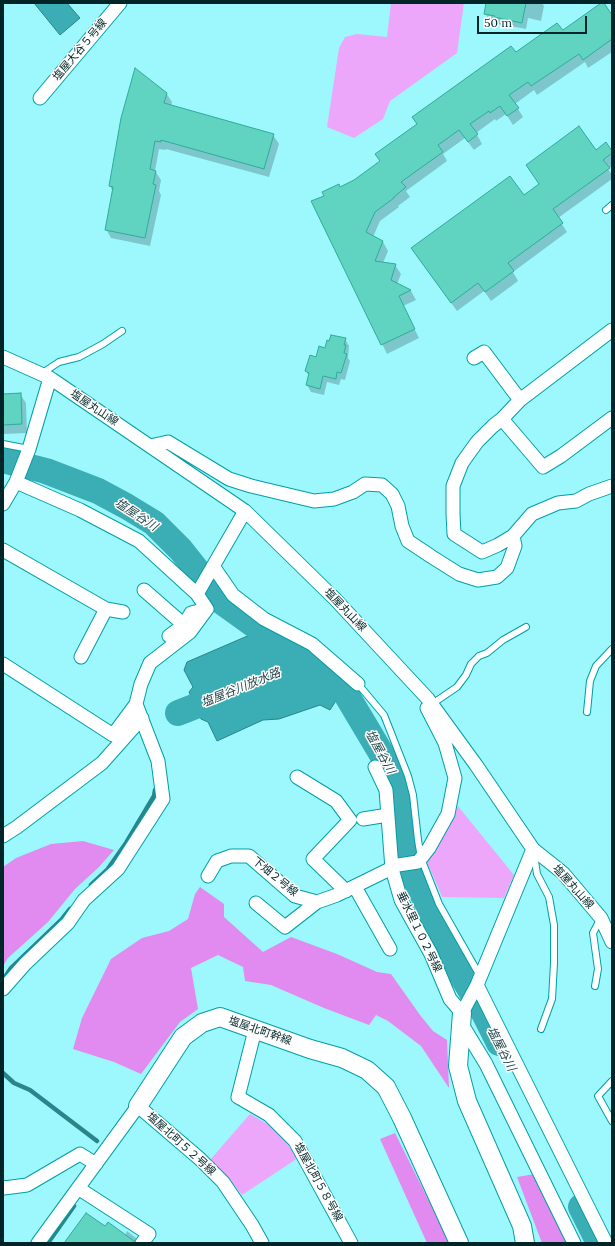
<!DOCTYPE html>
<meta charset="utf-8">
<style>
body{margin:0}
#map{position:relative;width:615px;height:1246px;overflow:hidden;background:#9df8fe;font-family:Lora,serif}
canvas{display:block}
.frame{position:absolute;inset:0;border:4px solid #002528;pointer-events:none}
.scale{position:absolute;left:477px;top:16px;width:110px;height:18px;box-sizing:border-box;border:2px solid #002528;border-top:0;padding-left:5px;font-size:12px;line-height:14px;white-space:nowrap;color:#002528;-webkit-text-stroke:3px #fff;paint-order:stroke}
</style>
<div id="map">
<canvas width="615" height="1246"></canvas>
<div class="frame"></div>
<div class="scale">50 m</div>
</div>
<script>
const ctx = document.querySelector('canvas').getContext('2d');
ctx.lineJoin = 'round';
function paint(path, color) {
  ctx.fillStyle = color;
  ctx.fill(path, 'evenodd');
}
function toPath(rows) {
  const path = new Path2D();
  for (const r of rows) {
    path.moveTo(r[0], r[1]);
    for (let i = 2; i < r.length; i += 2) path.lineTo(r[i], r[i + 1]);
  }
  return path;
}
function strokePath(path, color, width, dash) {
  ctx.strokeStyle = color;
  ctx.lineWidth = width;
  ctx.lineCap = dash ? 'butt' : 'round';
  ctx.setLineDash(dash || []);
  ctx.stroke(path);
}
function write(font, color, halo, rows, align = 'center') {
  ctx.font = font + ' Lora,"Noto Sans JP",serif';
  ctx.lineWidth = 3;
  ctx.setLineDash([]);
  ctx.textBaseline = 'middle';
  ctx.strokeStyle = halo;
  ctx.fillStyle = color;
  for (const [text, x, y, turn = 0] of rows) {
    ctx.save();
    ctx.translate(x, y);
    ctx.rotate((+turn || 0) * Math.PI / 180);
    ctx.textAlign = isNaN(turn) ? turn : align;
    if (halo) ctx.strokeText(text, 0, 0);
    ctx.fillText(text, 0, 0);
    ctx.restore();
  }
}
const green = toPath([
 [391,3,464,3,457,53,390,101,383,119,354,138,327,127,339,48,345,37,357,34,387,37],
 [457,805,514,875,504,898,442,897,427,862,450,823],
 [250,1114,269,1125,286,1142,298,1158,242,1195,230,1180,210,1160]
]);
const forest = toPath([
 [83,841,114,850,99,867,75,889,48,922,8,958,3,966,3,867,16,858,51,844],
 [200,887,224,904,224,917,263,952,291,937,337,954,377,972,391,974,420,1015,433,1031,447,1040,449,1088,421,1046,388,1021,376,1015,369,1025,324,1008,271,985,245,981,243,967,218,955,191,968,198,1009,180,1022,141,1074,114,1062,73,1049,82,1018,111,959,142,938,169,931,188,919,195,894],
 [395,1133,450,1243,427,1243,380,1139],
 [535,1174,568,1243,542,1243,517,1177]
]);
const water = toPath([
 [34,3,67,3,80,18,60,35,34,3],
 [252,634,288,653,314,668,339,696,330,710,320,705,279,719,263,720,217,741,208,722,201,719,189,692,193,687,184,670,187,662,252,634]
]);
const shadow = toPath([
 [487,3,542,3,544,6,541,21,528,18,526,29,499,24,498,22,489,20,485,13],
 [612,16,612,52,588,68,585,62,537,95,534,90,515,104,523,117,513,125,506,114,496,121,495,119,476,133,482,144,474,150,465,138,443,154,447,161,406,191,410,197,398,206,399,207,380,221,373,237,383,242,388,251,383,263,395,265,401,274,397,284,411,291,416,300,403,306,419,338,387,354,313,202,354,181,381,162,515,54,562,32],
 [166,93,172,102,171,106,273,135,279,144,269,177,166,149,166,150,159,149,155,171,161,180,159,191,161,195,150,246,111,238,106,229,113,192,110,186],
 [596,151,612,153,612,166,608,169,612,175,612,179,558,218,567,232,513,272,518,281,491,301,484,291,457,311,418,257,524,197,540,185,527,165],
 [345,339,349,346,348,358,350,361,345,380,341,379,339,385,327,382,324,395,311,392,307,385,309,376,306,371,326,349],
 [3,393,3,395,20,394,26,403,27,433,3,434],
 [105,1228,125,1235,127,1231,136,1238,138,1242,137,1243,67,1243]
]);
const stream = toPath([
 [91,885,107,870,126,843,154,796,155,790],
 [3,980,11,968,62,919,70,909],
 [3,1073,14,1083,30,1090,97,1141],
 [48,1243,74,1206]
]);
const river = toPath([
 [3,460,46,471,98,491,126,506,154,523,181,550,222,602,254,625,314,658,337,679,393,773,404,824,411,870,462,976,484,1013,499,1043],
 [178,713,229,693],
 [581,1207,599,1243]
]);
const building = toPath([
 [486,3,526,3,522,23,494,17,495,16,484,14,486,3],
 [601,3,604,3,612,15,612,39,583,60,579,54,531,86,528,82,509,95,519,108,507,116,500,106,490,113,489,111,470,124,478,134,468,142,459,130,438,145,443,152,401,182,406,187,394,197,394,198,375,212,366,232,383,241,375,261,396,264,391,280,411,290,399,296,415,329,381,345,311,201,324,196,322,192,339,184,340,187,354,180,380,161,375,154,417,124,412,117,511,46,516,52,557,23,563,30,601,3],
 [135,68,167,93,164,103,274,134,264,169,161,140,161,142,155,141,150,169,156,171,153,184,156,185,145,238,105,230,113,187,109,186,121,118,135,68],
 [579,126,596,150,606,142,612,151,612,153,603,160,610,168,553,209,563,223,508,263,514,271,485,292,478,283,451,303,411,248,510,176,524,195,539,184,526,165,579,126],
 [331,335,346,338,344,345,346,345,344,353,347,354,341,373,337,372,336,379,323,376,320,389,306,385,309,373,305,371,310,355,316,357,319,346,325,348,327,340,329,341,331,335],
 [21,393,22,424,3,425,3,394,21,393],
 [86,1213,105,1226,108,1222,134,1241,134,1243,64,1243,86,1213]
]);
const lane = toPath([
 [606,210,612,205],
 [41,374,59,362,79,357,103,344,122,331],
 [3,444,29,449],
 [358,684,384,715,408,776,413,795,418,840,421,858,439,904,480,976],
 [432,704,457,687,466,675,471,664,479,656,487,653,503,640,526,627],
 [587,712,590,681,596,666,612,649],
 [534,854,537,874,549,897,554,925,554,963,552,999,541,1029],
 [595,986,598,969,593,933,601,918],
 [612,1081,598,1096,612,1121]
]);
const street = toPath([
 [40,98,120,3],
 [612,330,520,400,502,419,493,426,477,442,462,463,453,486,453,514,454,534,482,552,498,545,513,536,532,514,558,503,576,501,589,494,612,486],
 [3,357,50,378,245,511,335,599,428,699,476,765,533,849,563,873,601,918,612,942],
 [474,358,484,352,520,400],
 [502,419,543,467,561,456,612,418],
 [150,446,168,442,229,479,251,486,314,501,334,499,353,492,365,484,382,485,392,494,398,506,402,526,408,541,432,557,459,574,478,580,497,577,507,568,515,546,513,536],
 [16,482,80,510,139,541,197,594],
 [3,504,16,482,29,449,50,378],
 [3,550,106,609,81,657],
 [213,566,233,595,264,619,312,644,358,684],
 [144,590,184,625],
 [106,609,123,612],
 [169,636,184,625,191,613,207,609],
 [3,664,113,735,136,704,141,684,150,663,190,632,207,609,197,594,245,511],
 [375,767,386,790,392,869,401,900,431,954,450,999,462,1013,477,985,533,849],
 [297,777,336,801,350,820,313,859,346,891],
 [363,819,388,815],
 [3,836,17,827,102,763,142,718],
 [208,876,217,861,231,856,249,856,295,896,317,902,337,895,398,865,418,862,429,848,448,814,455,778,445,743,427,708],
 [355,887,390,949],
 [256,903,285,927,317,902],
 [477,985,606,1243],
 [3,989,25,964,68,923,84,900,118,869,163,799,158,761,136,704],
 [461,1023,486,1064,574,1243],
 [255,1030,238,1097,269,1115,295,1141,351,1243],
 [3,1187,4,1188,27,1185,80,1154,96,1164],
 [78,1188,149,1234,142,1243],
 [38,1243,138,1106,200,1159,223,1182,252,1225,262,1243]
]);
const secondary = toPath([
 [462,1013,458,1066,467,1101,522,1226,525,1243],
 [138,1106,183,1037,202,1023,220,1017,310,1049,342,1058,367,1070,386,1087,402,1118,459,1243]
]);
const streetNames = [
 ["塩屋大谷５号線",80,50,-50],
 ["塩屋丸山線",94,408,34],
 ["塩屋丸山線",345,610,46],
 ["下畑２号線",275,877,39],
 ["塩屋丸山線",573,887,48],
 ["垂水里１０２号線",419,932,64],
 ["塩屋北町幹線",260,1031,19],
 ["塩屋北町５２号線",181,1144,42],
 ["塩屋北町５８号線",318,1182,61]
];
const waterNames = [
 ["塩屋谷川",136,515,33],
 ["塩屋谷川放水路",241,688,-22],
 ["塩屋谷川",380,752,61],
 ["塩屋谷川",501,1049,63]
];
paint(green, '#eda7fa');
paint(forest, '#e18af0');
paint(water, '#3badb5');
strokePath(water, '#29848b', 1);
paint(shadow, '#0003');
strokePath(stream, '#29848b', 4.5);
strokePath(river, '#3badb5', 26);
paint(building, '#60d3c1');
strokePath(building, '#2eab99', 1);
strokePath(lane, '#009ea6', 8);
strokePath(street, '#009ea6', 15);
strokePath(secondary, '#009ea6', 20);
strokePath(lane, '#fff', 6);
strokePath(street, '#fff', 13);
strokePath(secondary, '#fff', 18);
write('11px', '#002528', '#fff', streetNames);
write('italic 12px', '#26474a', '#fff', waterNames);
</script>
